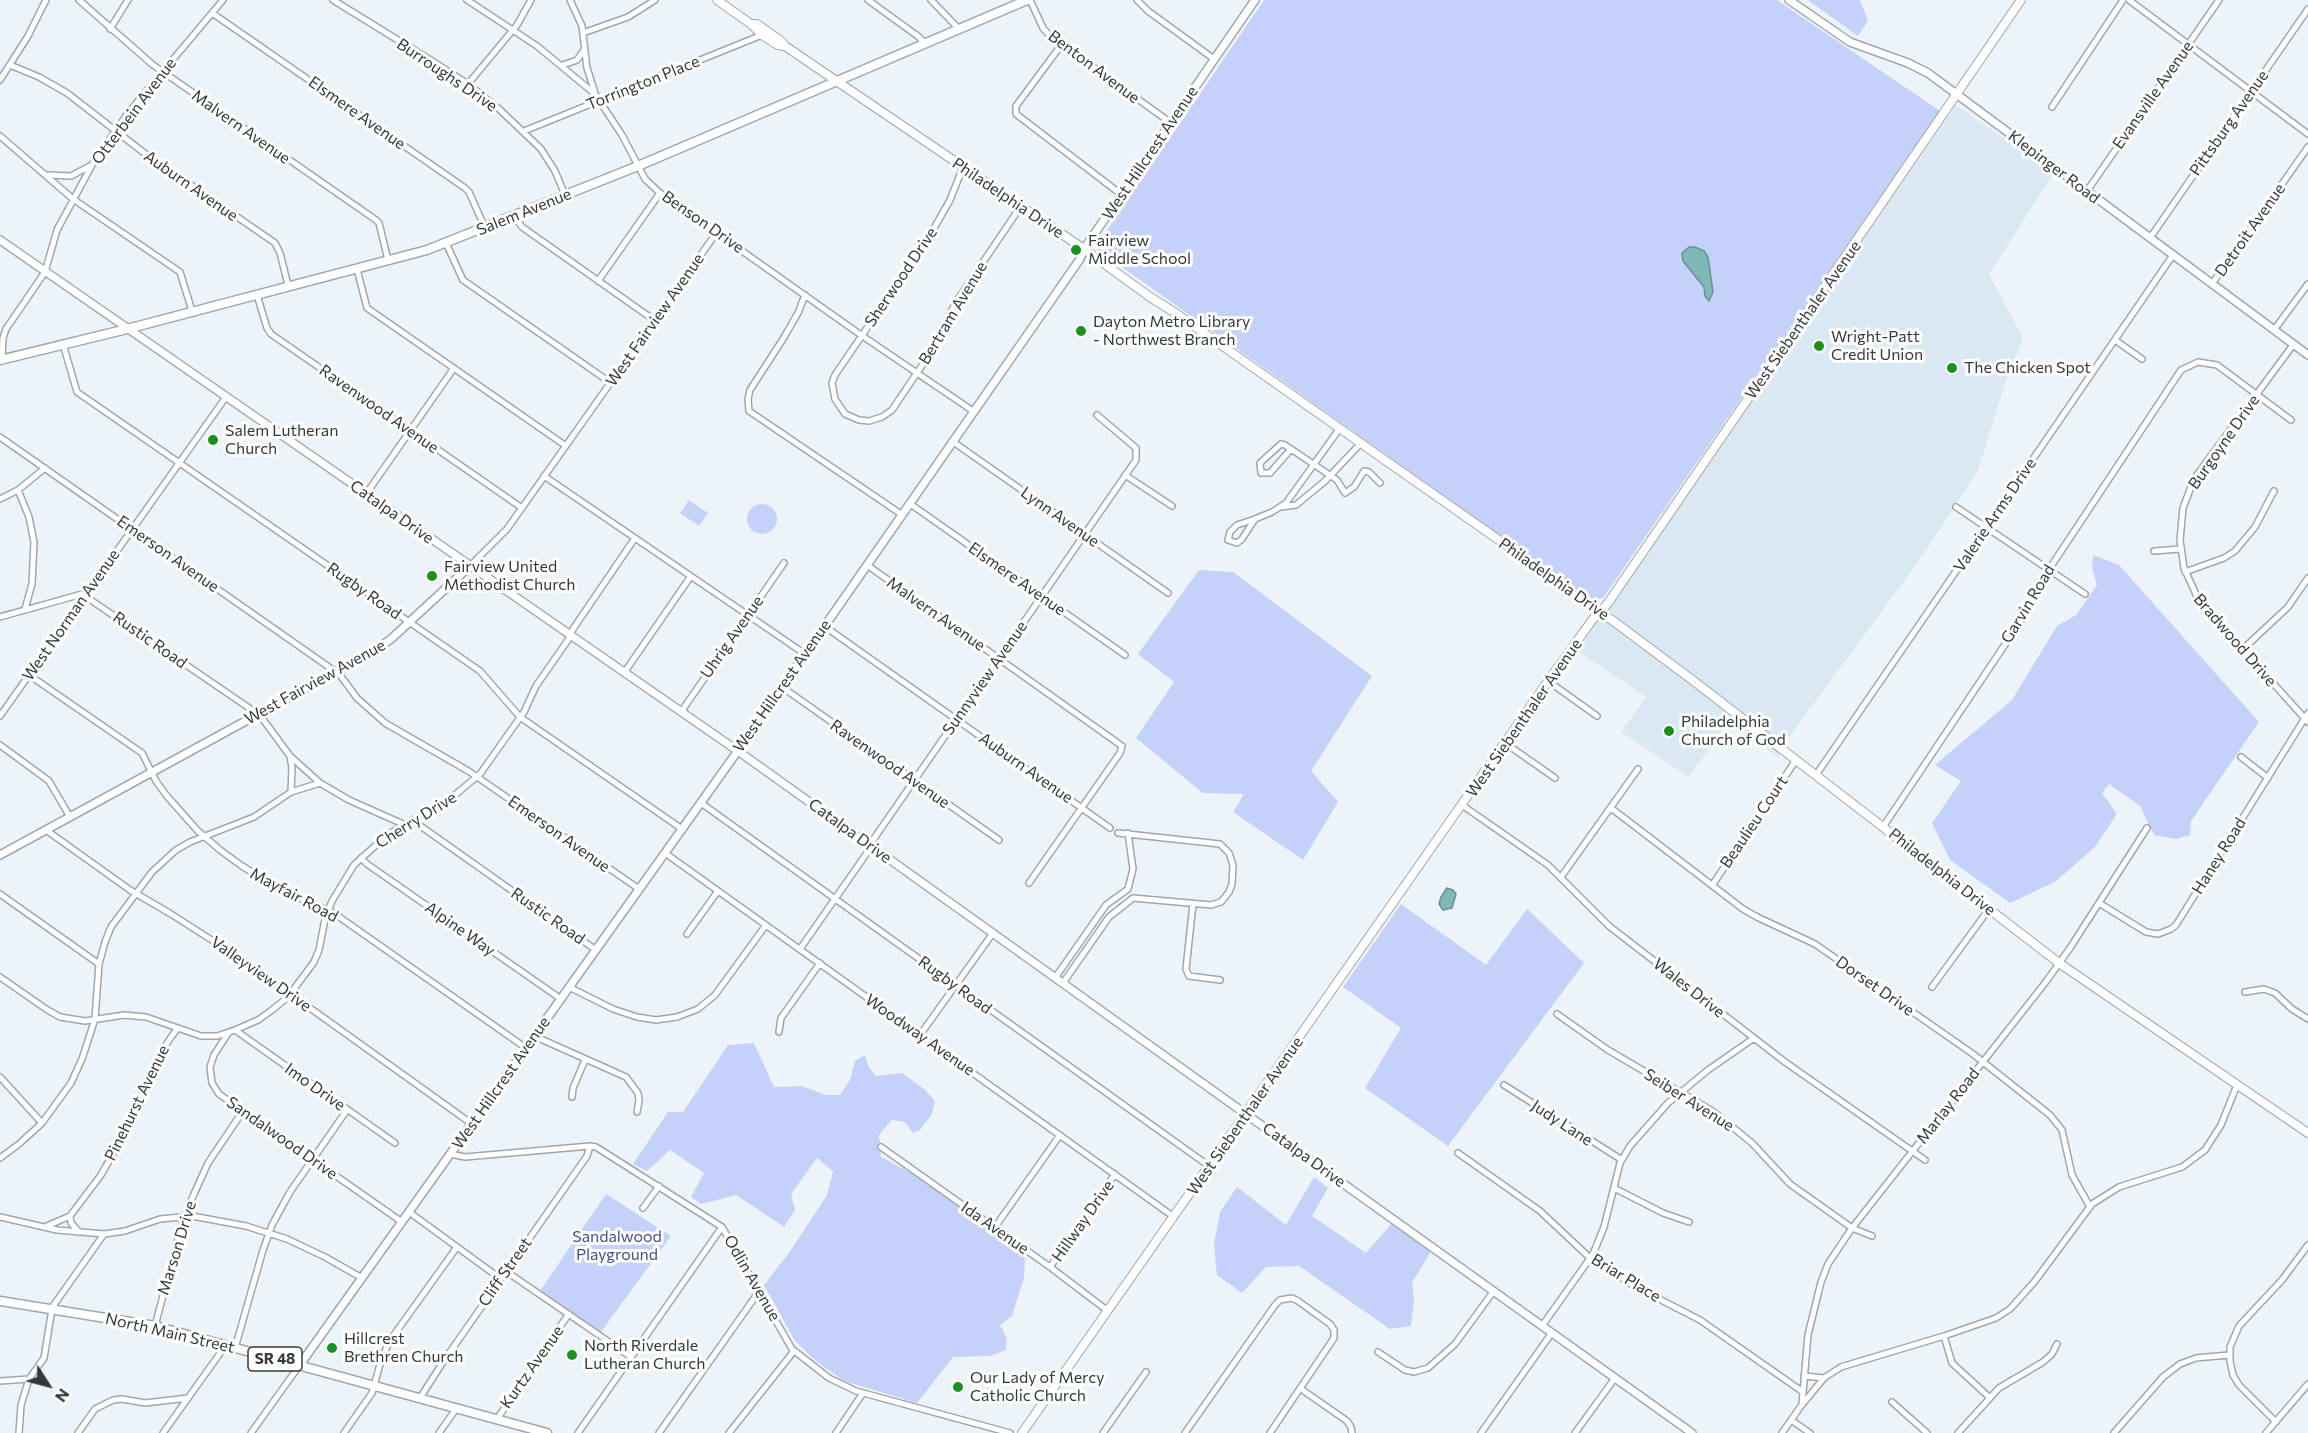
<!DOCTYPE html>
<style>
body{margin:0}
#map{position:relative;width:2308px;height:1433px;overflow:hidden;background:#edf4f9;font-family:Commissioner,sans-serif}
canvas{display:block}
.north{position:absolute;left:18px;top:1355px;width:60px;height:60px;-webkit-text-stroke:4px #fff;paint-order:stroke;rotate:126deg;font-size:16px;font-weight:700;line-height:24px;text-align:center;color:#353839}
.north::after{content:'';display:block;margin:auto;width:21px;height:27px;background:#353839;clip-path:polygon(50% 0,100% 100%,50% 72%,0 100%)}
</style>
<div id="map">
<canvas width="2308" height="1433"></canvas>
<div class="north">N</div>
</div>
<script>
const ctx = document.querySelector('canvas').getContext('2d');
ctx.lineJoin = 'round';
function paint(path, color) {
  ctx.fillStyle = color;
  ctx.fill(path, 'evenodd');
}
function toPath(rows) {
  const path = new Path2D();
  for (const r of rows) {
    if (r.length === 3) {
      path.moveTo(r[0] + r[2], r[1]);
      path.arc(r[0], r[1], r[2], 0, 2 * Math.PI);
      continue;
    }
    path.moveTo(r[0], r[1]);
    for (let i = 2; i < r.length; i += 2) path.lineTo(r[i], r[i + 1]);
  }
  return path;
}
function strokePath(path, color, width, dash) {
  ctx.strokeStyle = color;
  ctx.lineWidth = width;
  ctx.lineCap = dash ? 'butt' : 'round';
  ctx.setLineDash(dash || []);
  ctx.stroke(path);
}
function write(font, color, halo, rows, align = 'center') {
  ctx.font = font + ' Commissioner,sans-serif';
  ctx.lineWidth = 6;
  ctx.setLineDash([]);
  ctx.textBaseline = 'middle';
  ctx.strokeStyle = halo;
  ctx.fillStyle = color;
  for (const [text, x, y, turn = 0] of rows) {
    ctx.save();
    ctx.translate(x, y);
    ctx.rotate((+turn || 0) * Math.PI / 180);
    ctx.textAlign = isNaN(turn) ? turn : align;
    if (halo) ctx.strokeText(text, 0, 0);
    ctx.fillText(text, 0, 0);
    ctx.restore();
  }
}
const built = toPath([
 [1956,105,2054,173,1989,274,2023,338,2006,380,1978,470,1924,554,1781,748,1779,758,1730,720,1689,777,1621,732,1646,697,1577,651]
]);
const green = toPath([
 [1264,0,1777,0,1940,111,1603,598,1592,601,1098,250,1097,245],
 [1808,0,1860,0,1868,21,1858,36],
 [689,500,708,513,699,526,680,513],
 [762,519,15],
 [2093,555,2119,565,2259,722,2191,821,2190,835,2176,839,2154,835,2140,806,2109,784,2102,793,2117,814,2095,847,2055,882,2010,903,1950,860,1932,823,1961,781,1935,765,2012,700,2057,626,2076,615,2097,585,2092,567],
 [1199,570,1233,572,1372,676,1311,771,1338,802,1303,860,1233,812,1244,794,1203,793,1136,738,1174,682,1138,654],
 [1401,904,1486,965,1527,909,1584,963,1448,1146,1365,1088,1401,1028,1343,987],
 [754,1043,774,1087,802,1086,826,1095,840,1095,850,1080,855,1061,865,1055,868,1066,876,1076,902,1073,924,1089,935,1101,932,1114,920,1130,913,1133,905,1122,892,1120,879,1135,881,1157,913,1174,1025,1254,1024,1278,1012,1316,1000,1325,1007,1339,1006,1350,990,1356,953,1357,917,1403,844,1381,816,1361,795,1341,764,1285,791,1250,827,1195,833,1171,817,1158,791,1194,795,1210,784,1227,736,1195,701,1204,691,1197,704,1173,670,1150,647,1171,633,1164,668,1112,683,1112,728,1045],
 [1314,1177,1328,1188,1312,1216,1366,1253,1391,1224,1431,1251,1412,1283,1414,1300,1411,1326,1390,1329,1299,1266,1266,1267,1242,1293,1217,1275,1214,1245,1220,1212,1237,1187,1286,1225],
 [606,1194,671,1236,598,1336,538,1294]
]);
const water = toPath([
 [1689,247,1695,247,1704,251,1708,257,1713,292,1709,301,1705,296,1704,287,1683,261,1682,253,1689,247],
 [1447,888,1453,890,1456,894,1452,908,1443,910,1439,904,1441,897,1447,888]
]);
const minor = toPath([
 [79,0,153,65,376,220,379,223,388,260],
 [333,0,432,61,468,84,498,108,541,149,555,171,565,195],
 [467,0,537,46,595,94,622,135,645,179,660,193,861,335,973,411],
 [570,0,582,26,587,68,595,93],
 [868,0,919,37,925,44],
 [931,0,959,29],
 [1030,0,1043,28,1049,35,1171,123],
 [1137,0,1148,11,1214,59],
 [2129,0,2308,134],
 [212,13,465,188,469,192,485,228],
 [110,29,128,0],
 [583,33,628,17,655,0],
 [1062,44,1016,106,1016,114,1122,195],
 [10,65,39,77,67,93,143,152,275,243,280,253,288,285],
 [563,65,577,60,584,50],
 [0,80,28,36,46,0],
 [468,84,517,25,531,0],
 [2052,107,2123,0],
 [524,131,762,35],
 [0,136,73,199,180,272,192,311],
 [963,167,950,200,929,237,835,375,832,383,835,399,845,414,859,420,869,421,882,417,892,410,931,352,956,302,1021,206],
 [48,175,71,176,90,166],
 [2087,191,2219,0],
 [514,216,522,227,654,320],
 [2150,238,2308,9],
 [446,243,463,280,611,383],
 [357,269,367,308,566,446],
 [598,281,660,193],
 [2212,284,2308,147],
 [257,295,267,328,271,334,522,508],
 [805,295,798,313,783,339,750,390,748,399,749,411,901,514],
 [2274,330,2308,284],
 [2115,340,2142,359],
 [63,344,77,392,480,671,520,717,682,829],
 [2293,345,2194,479,2183,508,2180,540,2184,568,2199,601,2308,722],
 [2,359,3,338,6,329,45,272,57,230,93,163,128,113,223,0],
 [0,437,336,672],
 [952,441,1168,593],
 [1291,449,1270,473,1261,473,1260,463,1281,444,1285,445,1337,480,1345,493,1354,487,1364,471,1369,472,1380,483],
 [1125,475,1172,506],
 [544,476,805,654],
 [18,490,29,517,34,542,32,584,25,609],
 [366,494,454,368],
 [0,499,18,490,45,468],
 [909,503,1125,655],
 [1281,507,1296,505,1325,481,1361,443],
 [1956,507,2085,594],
 [1255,519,1242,539,1237,543,1228,540,1230,532,1237,525,1255,519,1272,512,1286,503,1340,428],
 [2154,551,2180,549],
 [867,565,1122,746,1120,753,1029,883],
 [470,566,507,529,717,232],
 [2185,572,2224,558,2235,551,2255,527,2274,491],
 [0,617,82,594,258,714],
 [824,626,1110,828],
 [2242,650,2288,607,2308,578],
 [337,671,357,698,385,723,470,772,639,889],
 [624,673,691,576],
 [29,675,142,753,156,781,166,795,197,830,220,850,242,866,276,887,335,914,526,1048],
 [1548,681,1597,716],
 [782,687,999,840],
 [681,712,784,563],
 [259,714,290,756,320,783,349,800,403,824],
 [0,716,226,397],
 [1505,743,1555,778],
 [0,745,49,781,70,817],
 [290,756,292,768,291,792],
 [2241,757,2268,778],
 [1816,775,2173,255],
 [701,803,1209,1166],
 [1462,805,1548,865,1609,926,1785,1062,1925,1160],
 [1611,808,1743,909,1757,917,1815,944,1973,1054,2050,1115,2062,1130,2072,1175,2090,1207],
 [412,820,596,950],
 [1883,827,2024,616,2040,583,2181,370,2198,362,2217,365,2291,420],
 [46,830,130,890,171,914,243,960,472,1124],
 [665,853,1174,1217],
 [361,858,367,864,561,999],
 [1561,877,1638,769],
 [1713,884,1796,760],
 [0,894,99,964],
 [2099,903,2146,932,2158,934,2171,929,2176,925,2308,713],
 [1193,904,1186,969,1189,976,1220,980],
 [687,934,718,891],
 [800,949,869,850,873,840,1136,460,1136,448,1097,415],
 [0,977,46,1009,60,1017,85,1021,124,1015,146,1017,201,1036,217,1036,235,1030,258,1020,272,1010,288,997,314,962,319,950,325,919,332,901,354,865,387,835,450,799,480,774,524,712,536,686,568,640,573,629,635,538],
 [1055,978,1106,905,1128,889,1133,869,1128,833],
 [1063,983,1109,917,1133,898,1211,905,1221,902,1229,892,1232,884,1233,865,1229,853,1220,844,1118,833],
 [569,987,613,1009,637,1017,656,1020,677,1017,698,1009,715,995,766,925],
 [1932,987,1989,909],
 [2245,992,2264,989,2275,993,2292,1009,2308,1019],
 [1557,1014,1608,1050,1714,1112,1752,1143,1790,1184,1852,1228,1872,1236],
 [235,1030,395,1143],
 [229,1032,214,1055,210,1067,212,1083,219,1094,402,1222],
 [779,1032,781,1018,820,963],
 [920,1035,993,933],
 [534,1036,626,1077,638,1093,639,1101,637,1112],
 [0,1077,42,1123],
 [1504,1085,1622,1160],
 [572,1097,573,1088,585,1060],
 [881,1147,1050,1267,1108,1311],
 [1458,1153,1540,1211,1590,1258,1634,1286,1700,1320,1803,1392],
 [450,1154,465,1157,590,1146,596,1147,722,1227,792,1349,829,1378,856,1391,1010,1433],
 [0,1158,19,1144,42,1123,71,1083,82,1059,95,1019,99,964,105,942,111,927,152,872,176,850,190,842,254,817,291,792,320,783],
 [1614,1188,1663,1213,1689,1222],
 [643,1208,659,1186],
 [409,1212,501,1279],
 [70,1216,71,1223,79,1232],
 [0,1217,57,1230,104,1234,125,1231,160,1219,192,1216,246,1226,287,1239,325,1257,362,1278],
 [47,1226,70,1216,101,1175,128,1127,155,1063,171,1037,178,1028],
 [995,1227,1060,1135],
 [1050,1267,1115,1174],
 [507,1272,631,1357],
 [51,1309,104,1234],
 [155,1326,183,1220,194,1194,208,1163,243,1111],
 [1542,1326,1593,1254,1604,1227,1620,1163,1630,1146,1668,1103,1708,1070,1754,1038],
 [1944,1336,1952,1363,1989,1397],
 [235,1348,263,1250,272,1225,290,1192,347,1110],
 [1378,1352,1405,1370,1414,1372,1428,1368,1455,1344,1493,1292],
 [1804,1376,1824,1378],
 [0,1381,29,1379],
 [1301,1389,1347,1421,1351,1427,1352,1433],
 [420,1398,443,1362,587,1156,590,1146],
 [1892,1402,1927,1433],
 [1802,1404,1808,1335,1821,1282,1828,1264,1852,1228,2045,983,2070,948,2147,828],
 [497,1419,568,1315],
 [1791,1420,1810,1433],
 [2276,1422,2239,1385,2233,1375,2230,1361,2230,1347,2239,1326,2282,1280,2308,1245],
 [19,1433,21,1405,29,1379,44,1358,52,1309],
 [78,1433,95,1409,113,1400,122,1399,145,1403,188,1398],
 [163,1433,226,1345],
 [251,1433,299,1366],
 [344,1433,372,1393,382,1357,391,1339,457,1247],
 [439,1433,456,1409],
 [578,1433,722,1227],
 [659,1433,760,1290],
 [729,1433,794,1351],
 [836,1433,863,1393],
 [1103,1433,1146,1372],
 [1185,1433,1275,1305,1280,1300,1292,1298,1298,1301,1330,1324,1334,1330,1334,1338,1270,1433],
 [1481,1433,1551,1334],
 [1575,1433,1615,1378],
 [1782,1433,1801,1406,1824,1378,1841,1367,1944,1336,1996,1318,2010,1309,2035,1281,2092,1204,2119,1187,2182,1167,2205,1150,2221,1125,2237,1085],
 [1958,1433,1999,1388,2043,1362,2052,1354,2057,1344],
 [2114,1433,2163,1377,2180,1364,2196,1358,2229,1355],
 [2266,1433,2308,1384]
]);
const tertiary = toPath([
 [1789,0,1850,42,1908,63,1928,73,2308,355],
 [0,240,738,751,1692,1433],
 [0,855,374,651,391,639,470,566],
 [299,1366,742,745,1080,259,1084,249,1255,0]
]);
const secondary = toPath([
 [717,0,751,24,762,35,778,45,784,46],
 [751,24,757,24,781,41,785,46,1084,249,1150,297,1177,314,1513,550,1591,608,1612,620,1695,682,2059,963,2308,1133],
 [1022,1433,1548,681,1593,619,1608,603,2021,0]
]);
const primary = toPath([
 [0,360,127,329,427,250,638,166,1027,0],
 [0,1301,155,1326,547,1433]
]);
const markers = [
 [1076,250,6,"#1b901c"],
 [1081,331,6,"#1b901c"],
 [1819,346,6,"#1b901c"],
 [1952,368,6,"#1b901c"],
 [213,440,6,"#1b901c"],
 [432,576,6,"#1b901c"],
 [1669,731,6,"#1b901c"],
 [332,1348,6,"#1b901c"],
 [572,1355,6,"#1b901c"],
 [958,1387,6,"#1b901c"]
];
const shields = [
 [275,1359,54]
];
const shieldNames = [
 ["SR 48",275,1359]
];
const streetNames = [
 ["Benton Avenue",1094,67,37],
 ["Burroughs Drive",447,75,34],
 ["Torrington Place",643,83,-22],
 ["Evansville Avenue",2153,95,-55],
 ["Otterbein Avenue",134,111,-53],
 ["Elsmere Avenue",357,113,35],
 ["Pittsburg Avenue",2229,123,-55],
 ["Malvern Avenue",241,127,35],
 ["West Hillcrest Avenue",1150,153,-56],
 ["Klepinger Road",2054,167,37],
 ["Auburn Avenue",191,186,35],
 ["Philadelphia Drive",1008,198,34],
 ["Salem Avenue",524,212,-22],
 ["Benson Drive",703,222,35],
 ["Detroit Avenue",2250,230,-55],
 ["Sherwood Drive",901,277,-56],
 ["Bertram Avenue",953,313,-59],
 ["West Fairview Avenue",655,320,-55],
 ["West Siebenthaler Avenue",1803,320,-55],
 ["Ravenwood Avenue",379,409,35],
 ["Burgoyne Drive",2224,442,-55],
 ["Catalpa Drive",392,512,35],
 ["Valerie Arms Drive",1995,515,-56],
 ["Lynn Avenue",1060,517,35],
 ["Emerson Avenue",168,554,35],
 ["Elsmere Avenue",1017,579,35],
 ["Philadelphia Drive",1554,579,35],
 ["Rugby Road",364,591,35],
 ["Garvin Road",2028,604,-59],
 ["Malvern Avenue",936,614,35],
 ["West Norman Avenue",71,615,-55],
 ["Uhrig Avenue",732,637,-55],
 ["Rustic Road",150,640,35],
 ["Bradwood Drive",2235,640,49],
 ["Sunnyview Avenue",985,678,-55],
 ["West Fairview Avenue",315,682,-29],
 ["West Hillcrest Avenue",782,686,-55],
 ["West Siebenthaler Avenue",1524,718,-55],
 ["Ravenwood Avenue",890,764,35],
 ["Auburn Avenue",1026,768,35],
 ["Cherry Drive",416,820,-32],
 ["Beaulieu Court",1754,822,-56],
 ["Catalpa Drive",850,831,36],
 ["Emerson Avenue",559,834,35],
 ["Haney Road",2219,856,-58],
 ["Philadelphia Drive",1942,872,38],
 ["Mayfair Road",294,895,28],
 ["Rustic Road",548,916,35],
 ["Alpine Way",460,929,35],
 ["Valleyview Drive",261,974,35],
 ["Rugby Road",955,985,36],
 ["Dorset Drive",1875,986,35],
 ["Wales Drive",1689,988,38],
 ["Woodway Avenue",920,1035,35],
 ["West Hillcrest Avenue",501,1083,-55],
 ["Imo Drive",315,1087,35],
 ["Seiber Avenue",1689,1100,32],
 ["Pinehurst Avenue",137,1103,-64],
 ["Marlay Road",1948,1106,-52],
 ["West Siebenthaler Avenue",1245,1116,-55],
 ["Judy Lane",1562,1123,33],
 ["Sandalwood Drive",282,1138,35],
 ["Catalpa Drive",1304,1155,36],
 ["Hillway Drive",1083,1221,-55],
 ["Ida Avenue",995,1228,35],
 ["Marson Drive",177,1248,-73],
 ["Cliff Street",505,1272,-55],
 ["Odlin Avenue",752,1278,60],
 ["Briar Place",1626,1278,31],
 ["North Main Street",170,1333,13],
 ["Kurtz Avenue",532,1367,-55]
];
const poiNames = [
 ["Fairview",1088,241],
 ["Middle School",1088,259],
 ["Dayton Metro Library",1093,322],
 ["- Northwest Branch",1093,340],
 ["Wright-Patt",1831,337],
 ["Credit Union",1831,355],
 ["The Chicken Spot",1964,368],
 ["Salem Lutheran",225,431],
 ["Church",225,449],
 ["Fairview United",444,567],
 ["Methodist Church",444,585],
 ["Philadelphia",1681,722],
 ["Church of God",1681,740],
 ["Hillcrest",344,1339],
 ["Brethren Church",344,1357],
 ["North Riverdale",584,1346],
 ["Lutheran Church",584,1364],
 ["Our Lady of Mercy",970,1378],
 ["Catholic Church",970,1396]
];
const parkNames = [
 ["Sandalwood",617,1237],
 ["Playground",617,1255]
];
paint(built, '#dae8f2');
paint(green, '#c6d1f9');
paint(water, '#7fb8b9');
strokePath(water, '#699293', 1.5);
strokePath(minor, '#a0a7ab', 8);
strokePath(tertiary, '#a0a7ab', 10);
strokePath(secondary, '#a0a7ab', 10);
strokePath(primary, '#a0a7ab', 11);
strokePath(minor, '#fff', 5);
strokePath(tertiary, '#fff', 7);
strokePath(secondary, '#fff', 8);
strokePath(primary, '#fff', 8);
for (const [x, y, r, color] of markers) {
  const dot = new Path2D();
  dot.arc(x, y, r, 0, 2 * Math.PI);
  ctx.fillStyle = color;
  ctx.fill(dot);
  strokePath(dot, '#fff', 2);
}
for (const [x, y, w] of shields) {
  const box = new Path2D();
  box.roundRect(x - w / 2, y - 12, w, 24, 4.5);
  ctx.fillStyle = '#fff';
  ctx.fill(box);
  strokePath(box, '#353839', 1.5);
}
write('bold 15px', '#353839', null, shieldNames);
write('16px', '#353839', '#fff', streetNames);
write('16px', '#353839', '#fff', poiNames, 'left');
write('16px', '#434f84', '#fff', parkNames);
</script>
